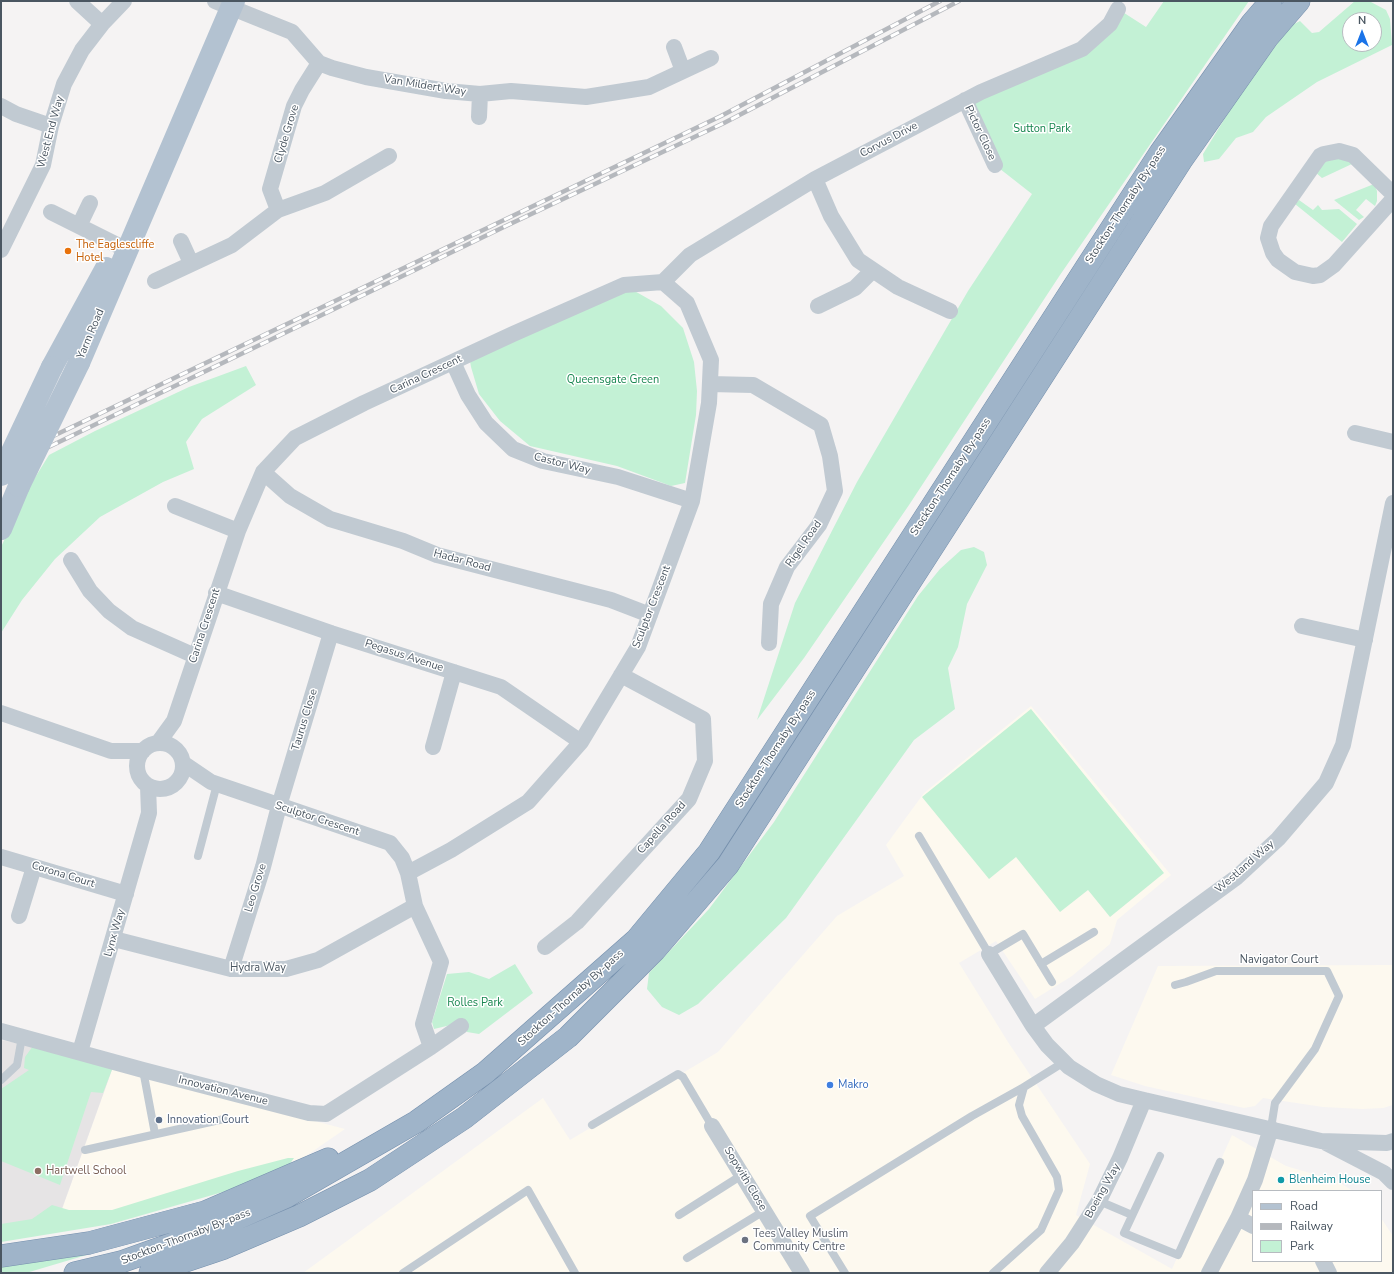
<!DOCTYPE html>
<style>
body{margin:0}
#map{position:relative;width:1394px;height:1274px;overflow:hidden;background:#f5f3f3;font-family:"Nunito Sans",sans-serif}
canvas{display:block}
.frame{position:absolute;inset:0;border:2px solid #4a5661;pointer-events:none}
.legend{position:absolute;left:1252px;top:1190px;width:130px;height:72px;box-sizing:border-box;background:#fff;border:1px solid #b7bbc0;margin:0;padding:5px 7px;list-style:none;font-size:12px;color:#4a5661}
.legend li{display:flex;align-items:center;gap:8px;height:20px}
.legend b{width:20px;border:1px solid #b7bbc0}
.north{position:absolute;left:1342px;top:12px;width:40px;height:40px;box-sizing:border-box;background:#fff;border:1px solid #b7bbc0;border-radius:50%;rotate:0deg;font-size:11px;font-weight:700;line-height:16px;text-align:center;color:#4a5661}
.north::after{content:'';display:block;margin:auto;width:14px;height:18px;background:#1a73e8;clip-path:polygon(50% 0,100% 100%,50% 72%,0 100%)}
</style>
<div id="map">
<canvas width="1394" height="1274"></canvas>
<div class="frame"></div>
<ul class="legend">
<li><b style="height:5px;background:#b3c2d1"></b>Road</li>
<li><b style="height:5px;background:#b5b8bd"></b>Railway</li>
<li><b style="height:11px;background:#c3f1d5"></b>Park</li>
</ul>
<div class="north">N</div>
</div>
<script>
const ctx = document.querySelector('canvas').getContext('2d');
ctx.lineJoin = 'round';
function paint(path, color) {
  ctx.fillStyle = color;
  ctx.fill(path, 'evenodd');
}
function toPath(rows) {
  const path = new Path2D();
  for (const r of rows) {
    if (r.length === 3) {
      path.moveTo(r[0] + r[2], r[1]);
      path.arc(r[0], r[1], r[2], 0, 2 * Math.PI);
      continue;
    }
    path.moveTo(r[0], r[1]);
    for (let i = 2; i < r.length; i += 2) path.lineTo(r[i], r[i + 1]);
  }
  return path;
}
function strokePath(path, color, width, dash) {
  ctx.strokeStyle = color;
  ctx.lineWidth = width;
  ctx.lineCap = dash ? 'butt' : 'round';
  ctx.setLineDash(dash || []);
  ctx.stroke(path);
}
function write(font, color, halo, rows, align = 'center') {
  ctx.font = font + ' "Nunito Sans",sans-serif';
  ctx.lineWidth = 3;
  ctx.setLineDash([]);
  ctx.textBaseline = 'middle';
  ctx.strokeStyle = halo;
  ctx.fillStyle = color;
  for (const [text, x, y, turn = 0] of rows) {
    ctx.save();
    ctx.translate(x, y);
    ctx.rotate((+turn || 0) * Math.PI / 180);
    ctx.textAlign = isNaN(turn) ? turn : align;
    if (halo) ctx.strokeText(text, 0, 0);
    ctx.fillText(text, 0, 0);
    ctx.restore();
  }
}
const commercial = toPath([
 [1031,706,1171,875,1117,920,1110,944,1072,976,1035,999,996,941,959,963,1008,1042,1090,1164,1076,1215,1172,1269,1232,1135,1286,1166,1337,1181,1353,1191,1253,1191,1253,1261,1381,1261,1381,1218,1393,1236,1393,1273,303,1273,543,1098,570,1140,718,1052,837,916,904,876,886,845,924,793],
 [1393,965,1393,1105,1383,1108,1362,1109,1323,1107,1263,1098,1255,1106,1244,1108,1145,1086,1111,1075,1158,966],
 [113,1067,212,1094,345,1129,303,1158,207,1189,121,1211,58,1220]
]);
const education = toPath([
 [1,1040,33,1046,113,1067,58,1220,1,1230]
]);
const green = toPath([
 [1164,1,1249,1,1060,275,909,505,804,658,757,720,795,603,857,482,968,291,1032,194,995,165,965,100,1082,49,1118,9,1146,27],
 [1355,1,1369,1,1386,10,1390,19,1392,45,1317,82,1266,117,1253,132,1236,138,1219,159,1204,162,1203,154,1236,100,1290,26,1300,21,1312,33,1319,32],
 [1350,20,1374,20,1374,44,1350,44],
 [1336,157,1354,163,1322,178,1315,172,1325,162],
 [1374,184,1377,191,1377,201,1375,206,1366,199,1356,210,1364,217,1359,220,1334,200],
 [1299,200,1313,210,1318,205,1322,210,1339,209,1357,224,1342,242,1295,204],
 [624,285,661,306,683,328,694,362,697,391,696,415,685,483,671,486,617,466,530,446,500,421,479,394,471,367,469,355],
 [246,366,256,385,202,419,186,442,194,469,163,482,100,517,55,559,22,600,1,633,1,547,28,489,49,455,95,431,189,387],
 [974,547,984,552,987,565,967,604,958,647,948,668,955,709,914,740,786,918,698,1004,679,1015,662,1007,647,989,649,973,709,909,774,822,918,596,940,569,961,550],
 [1031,709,1164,873,1110,917,1088,890,1060,912,1016,857,989,879,922,797],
 [515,964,533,993,479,1034,467,1032,461,1026,455,1024,434,1029,432,1022,447,974,469,972,489,979],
 [33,1046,113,1067,103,1093,91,1092,60,1185,1,1161,1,1089,29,1070,24,1068,25,1057],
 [288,1158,294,1158,289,1165,230,1190,111,1224,1,1242,1,1224,32,1219,52,1205,69,1210,112,1210,238,1171],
 [100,1251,26,1273,1,1273,1,1265]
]);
const service = toPath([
 [919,836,989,954,1023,934,1052,982],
 [198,856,217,784],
 [1041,964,1094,932],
 [1175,985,1186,982,1216,971,1327,971,1339,996,1315,1049,1275,1103,1271,1128],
 [143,1070,155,1134],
 [1,1080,17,1065,22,1037],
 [592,1125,678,1074,683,1077,712,1126],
 [85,1150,224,1119],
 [1160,1156,1124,1233,1178,1255,1220,1162],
 [1099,1201,1132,1215],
 [679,1215,742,1175],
 [687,1258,764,1211],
 [403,1273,528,1190,575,1273],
 [845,1273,810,1216,972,1116,1024,1087,1064,1062],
 [993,1273,1041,1230,1059,1190,1057,1177,1022,1116,1019,1105,1024,1087]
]);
const minor = toPath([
 [77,1,102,24],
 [215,1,292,32,319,63,332,68,366,77,446,91,480,94,511,91,586,97,649,87,711,58],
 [674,47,683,71],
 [965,100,995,165],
 [1,106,16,114,51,126],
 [479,117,480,94],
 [815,179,831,216,858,260,898,287,950,311],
 [1393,194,1353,155,1339,151,1324,154,1320,156,1271,226,1268,238,1273,253,1278,260,1295,272,1313,276,1320,275,1334,265,1393,199],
 [278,210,270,189,294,106,302,90,319,63],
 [51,212,127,250],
 [79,226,90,203],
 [181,241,191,263],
 [1,250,43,165,51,126,64,84,82,50,102,24,124,1],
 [155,281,232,245,278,210,325,193,389,156],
 [663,282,690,255,815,179,981,92,1082,49,1110,24,1118,9],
 [818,306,855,288,873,270],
 [453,362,468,395,486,423,513,449,543,461,618,477,692,501],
 [710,384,753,385,821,425,830,456,835,491,819,525,787,567,771,604,769,643],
 [1355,433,1393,442],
 [263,472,290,496,330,519,403,541,437,555,611,600,650,615],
 [175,506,238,531],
 [71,560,90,591,109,611,132,628,195,656],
 [216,593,331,633,501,687,581,742],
 [1302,626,1365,640],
 [1,713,111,751,143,751],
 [160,766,23],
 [158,743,174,721,238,531,263,472,295,438,364,403,513,334,624,285,663,282],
 [433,747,454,672],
 [1,857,126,894],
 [408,873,451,850,528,802,581,742,638,647,692,501,709,403,711,360,687,303,663,282],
 [19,916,34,867],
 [114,939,231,969,286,969,318,960,415,906],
 [545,947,577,922,689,799,705,761,703,719,621,675],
 [989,954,1033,1026,1047,1045,1069,1067,1096,1084,1119,1094,1144,1100,1321,1141,1387,1143,1393,1141],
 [231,969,263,867,279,806,331,633],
 [1033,1026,1237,877,1278,839,1326,783,1343,745,1393,503],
 [1,1031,143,1070,309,1113,326,1114,431,1047,423,1024,441,962,415,906,408,873,402,858,390,843,211,782,183,763],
 [431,1047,461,1026],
 [80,1052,149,813,148,786],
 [712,1126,802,1273],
 [1326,1143,1384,1173,1393,1182],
 [1238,1218,1253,1226],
 [1323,1261,1329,1273],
 [1047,1273,1072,1243,1099,1201,1120,1158,1144,1100],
 [1209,1273,1238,1218,1255,1180,1271,1128]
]);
const primary = toPath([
 [79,363,234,1],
 [52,367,106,268],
 [1,529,19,486]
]);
const trunk = toPath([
 [1,1256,89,1243,205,1212,328,1159],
 [75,1273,121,1262,216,1228,286,1197,416,1122,485,1073,636,940,709,852,1160,153,1252,23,1271,1],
 [150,1273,224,1248,299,1216,370,1180,464,1118,568,1037,655,950,728,865,1181,161,1268,37,1299,1]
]);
const rail = toPath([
 [1,461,721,116,940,1],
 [1,470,508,225,724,123,959,1]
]);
const primaryBridge = toPath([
 [1,475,52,367],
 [19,486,79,363]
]);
const markers = [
 [68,251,4,"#e8710a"],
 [830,1085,4,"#3f7fe0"],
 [159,1120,4,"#5c6f8a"],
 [38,1171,4,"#8d6e63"],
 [1281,1180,4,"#0f9aa8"],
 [745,1240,4,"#6b7280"]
];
const streetNames = [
 ["Van Mildert Way",425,86,9],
 ["West End Way",51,132,-75],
 ["Pictor Close",980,133,65],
 ["Clyde Grove",287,134,-73],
 ["Corvus Drive",889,140,-28],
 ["Stockton-Thornaby By-pass",1126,205,-57],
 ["Yarm Road",91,334,-67],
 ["Carina Crescent",426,375,-25],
 ["Castor Way",562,464,14],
 ["Stockton-Thornaby By-pass",951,477,-57],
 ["Rigel Road",804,544,-55],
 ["Hadar Road",462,561,15],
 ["Sculptor Crescent",652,607,-69],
 ["Carina Crescent",205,626,-72],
 ["Pegasus Avenue",404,656,18],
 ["Taurus Close",305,720,-73],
 ["Stockton-Thornaby By-pass",776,749,-57],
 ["Sculptor Crescent",317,819,18],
 ["Capella Road",662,828,-48],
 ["Westland Way",1245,867,-41],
 ["Corona Court",63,875,17],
 ["Leo Grove",256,888,-73],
 ["Lynx Way",115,933,-74],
 ["Navigator Court",1279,960],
 ["Hydra Way",258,968],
 ["Stockton-Thornaby By-pass",571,998,-42],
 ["Innovation Avenue",223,1091,14],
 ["Sopwith Close",745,1179,59],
 ["Boeing Way",1103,1191,-61],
 ["Stockton-Thornaby By-pass",186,1237,-21]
];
const parkNames = [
 ["Sutton Park",1042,129],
 ["Queensgate Green",613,380],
 ["Rolles Park",475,1003]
];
const foodNames = [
 ["The Eaglescliffe",76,245],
 ["Hotel",76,258]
];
const shopNames = [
 ["Makro",838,1085]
];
const serviceNames = [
 ["Innovation Court",167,1120]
];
const educationNames = [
 ["Hartwell School",46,1171]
];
const cultureNames = [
 ["Blenheim House",1289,1180]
];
const worshipNames = [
 ["Tees Valley Muslim",753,1234],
 ["Community Centre",753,1247]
];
paint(commercial, '#fdf9ef');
paint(education, '#e6e4e5');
paint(green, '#c3f1d5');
strokePath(trunk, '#7690ad', 23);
strokePath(service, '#c1cad2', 8);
strokePath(minor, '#c1cad2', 16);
strokePath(primary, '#b3c2d1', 22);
strokePath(trunk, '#9fb4c9', 22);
strokePath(rail, '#b5b8bd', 4.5);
strokePath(rail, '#fff', 3, [9]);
strokePath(primaryBridge, '#b3c2d1', 22);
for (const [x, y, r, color] of markers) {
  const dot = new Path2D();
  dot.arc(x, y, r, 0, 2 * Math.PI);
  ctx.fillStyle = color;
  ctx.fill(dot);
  strokePath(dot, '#fff', 1.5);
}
write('11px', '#4a5661', '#fff', streetNames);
write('11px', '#17864f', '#fff', parkNames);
write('11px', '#c56008', '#fff', foodNames, 'left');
write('11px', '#366cbe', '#fff', shopNames, 'left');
write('11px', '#4e5e75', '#fff', serviceNames, 'left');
write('11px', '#785e54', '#fff', educationNames, 'left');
write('11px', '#0d838f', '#fff', cultureNames, 'left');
write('11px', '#5b616d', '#fff', worshipNames, 'left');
</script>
